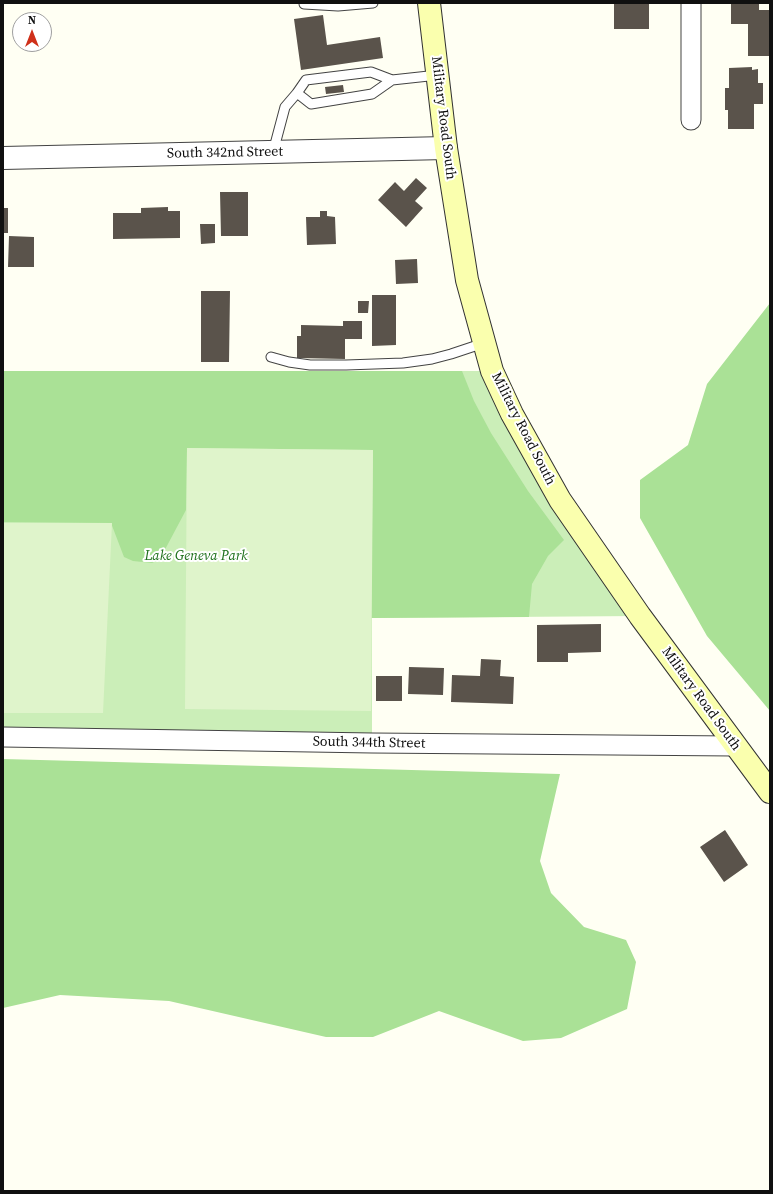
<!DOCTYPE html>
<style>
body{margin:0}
#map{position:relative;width:773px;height:1194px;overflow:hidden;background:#fffff3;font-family:"Source Serif 4",serif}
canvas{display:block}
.frame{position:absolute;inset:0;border:4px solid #101010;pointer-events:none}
.north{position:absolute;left:12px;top:12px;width:40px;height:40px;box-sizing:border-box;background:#fff;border:1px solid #9f9f9f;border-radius:50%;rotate:0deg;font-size:11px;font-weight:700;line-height:16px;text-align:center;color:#101010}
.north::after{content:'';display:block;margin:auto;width:14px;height:18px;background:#cf301a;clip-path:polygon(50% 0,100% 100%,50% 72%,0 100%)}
</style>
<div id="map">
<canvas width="773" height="1194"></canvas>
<div class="frame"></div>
<div class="north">N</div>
</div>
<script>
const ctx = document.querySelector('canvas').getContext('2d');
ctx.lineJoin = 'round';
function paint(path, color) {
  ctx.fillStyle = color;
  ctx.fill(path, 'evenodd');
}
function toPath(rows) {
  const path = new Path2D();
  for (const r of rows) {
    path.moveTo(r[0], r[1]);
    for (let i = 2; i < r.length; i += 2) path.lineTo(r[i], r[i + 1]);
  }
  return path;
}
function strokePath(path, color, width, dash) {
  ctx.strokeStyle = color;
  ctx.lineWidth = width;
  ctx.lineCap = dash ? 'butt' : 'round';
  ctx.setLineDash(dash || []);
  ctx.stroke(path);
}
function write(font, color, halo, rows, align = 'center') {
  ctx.font = font + ' "Source Serif 4",serif';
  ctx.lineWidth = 4;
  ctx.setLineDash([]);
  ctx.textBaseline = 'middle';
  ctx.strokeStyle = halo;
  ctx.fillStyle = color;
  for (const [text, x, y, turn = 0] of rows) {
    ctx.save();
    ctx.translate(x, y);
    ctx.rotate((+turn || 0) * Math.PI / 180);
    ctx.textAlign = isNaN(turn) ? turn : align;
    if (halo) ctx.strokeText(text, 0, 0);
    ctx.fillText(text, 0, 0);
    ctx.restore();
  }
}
const green = toPath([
 [3,371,492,371,640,616,372,618,372,743,3,737]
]);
const forest = toPath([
 [770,303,770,711,707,636,640,518,640,480,688,445,707,384],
 [3,371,462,371,474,401,491,433,528,491,564,540,548,556,532,584,529,617,371,618,373,450,187,448,186,510,160,559,152,563,133,561,124,557,111,523,3,522],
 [3,759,560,774,540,861,551,893,584,927,626,940,636,962,627,1009,561,1038,523,1041,439,1011,373,1037,326,1037,169,1001,60,995,3,1008]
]);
const pitch = toPath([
 [187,448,373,450,371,711,185,709],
 [3,523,112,523,103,713,3,713]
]);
const building = toPath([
 [614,3,649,4,649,29,614,29],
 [731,4,759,4,759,10,770,10,770,56,748,56,748,24,731,24],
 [323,15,327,45,380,37,383,58,301,70,294,19],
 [752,67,752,70,758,69,758,83,763,83,763,104,754,104,754,129,728,129,728,110,725,110,725,88,729,88,729,68],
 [343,85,344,92,326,94,325,87],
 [416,178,427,188,415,201,423,208,406,227,378,200,395,182,404,191],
 [220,192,248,192,248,236,221,236],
 [168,207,168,211,180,211,180,238,113,239,113,213,141,213,141,208],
 [3,208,8,208,8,233,3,233],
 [320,211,327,211,327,216,335,217,336,244,307,245,306,217,320,217],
 [200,224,215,224,215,243,201,244],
 [9,236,34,237,34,267,8,267],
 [417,259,418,283,396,284,395,260],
 [201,291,230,291,229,362,201,362],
 [372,295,396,295,396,345,372,346],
 [358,301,369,301,368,313,358,313],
 [343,321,362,321,362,339,345,339,345,359,297,358,297,336,301,336,301,325,343,326],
 [601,624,601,652,568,653,568,662,537,662,537,625],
 [481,659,501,660,500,676,514,677,513,704,451,702,452,675,480,676],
 [409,667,444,668,443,695,408,694],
 [376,676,402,676,402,701,376,701],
 [725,830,748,865,724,882,700,847]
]);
const service = toPath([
 [304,4,338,6,373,3],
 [392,80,372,94,311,104,297,93,306,80,371,72,392,80,438,75],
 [273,152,285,107,297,93],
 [271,357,289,362,310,365,346,365,403,363,432,359,451,354,484,343]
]);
const minor = toPath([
 [691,3,691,120],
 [3,737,372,743,734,746]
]);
const tertiary = toPath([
 [3,158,446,148]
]);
const secondary = toPath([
 [429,3,446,148,467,280,492,371,512,414,560,500,640,616,770,792]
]);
const streetNames = [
 ["Military Road South",443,118,83],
 ["South 342nd Street",225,153,-1],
 ["Military Road South",523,429,63],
 ["Military Road South",701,699,54],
 ["South 344th Street",369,743,1]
];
const parkNames = [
 ["Lake Geneva Park",196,556]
];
paint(green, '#cbeeb8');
paint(forest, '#aae196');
paint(pitch, '#dff4cb');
paint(building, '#5a534b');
strokePath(service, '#434343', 11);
strokePath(minor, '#434343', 21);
strokePath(tertiary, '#434343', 24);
strokePath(secondary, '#323232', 24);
strokePath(service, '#fff', 9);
strokePath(minor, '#fff', 19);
strokePath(tertiary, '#fff', 22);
strokePath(secondary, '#faffae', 22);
write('14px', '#101010', '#fff', streetNames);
write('italic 14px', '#1c6f19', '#fff', parkNames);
</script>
